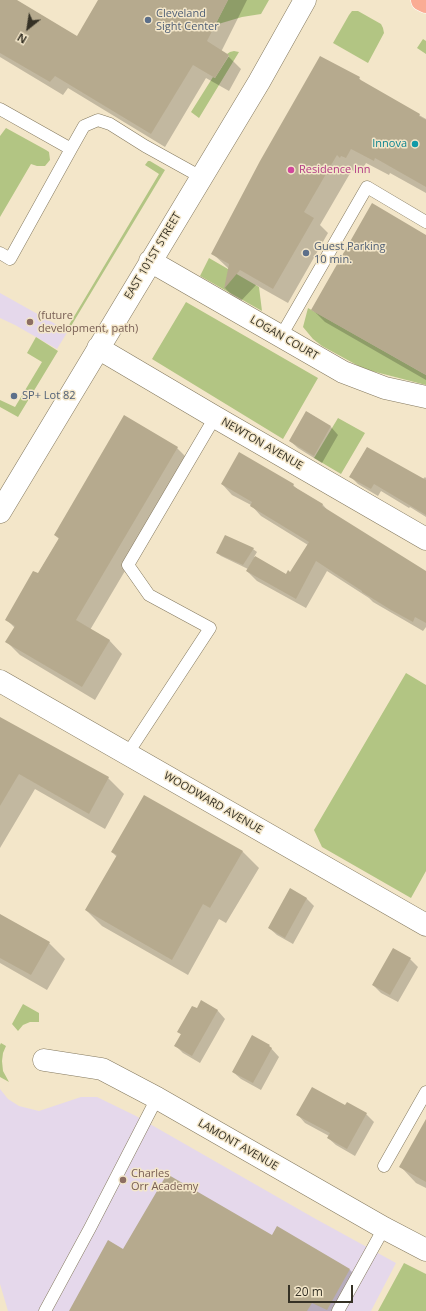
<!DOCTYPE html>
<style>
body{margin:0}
#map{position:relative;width:426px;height:1311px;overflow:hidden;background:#f3e6c9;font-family:"Open Sans",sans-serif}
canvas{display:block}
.north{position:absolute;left:8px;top:8px;width:40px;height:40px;-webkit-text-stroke:3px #f3e6c9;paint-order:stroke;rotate:210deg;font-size:11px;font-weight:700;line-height:16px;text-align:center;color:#353125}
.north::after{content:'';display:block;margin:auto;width:14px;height:18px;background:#353125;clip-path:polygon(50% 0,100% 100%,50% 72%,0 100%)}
.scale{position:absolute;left:288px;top:1285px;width:65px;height:18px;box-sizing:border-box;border:2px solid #353125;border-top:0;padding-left:5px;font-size:12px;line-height:14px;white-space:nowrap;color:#353125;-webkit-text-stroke:3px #f3e6c9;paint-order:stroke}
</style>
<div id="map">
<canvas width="426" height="1311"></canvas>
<div class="north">N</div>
<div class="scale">20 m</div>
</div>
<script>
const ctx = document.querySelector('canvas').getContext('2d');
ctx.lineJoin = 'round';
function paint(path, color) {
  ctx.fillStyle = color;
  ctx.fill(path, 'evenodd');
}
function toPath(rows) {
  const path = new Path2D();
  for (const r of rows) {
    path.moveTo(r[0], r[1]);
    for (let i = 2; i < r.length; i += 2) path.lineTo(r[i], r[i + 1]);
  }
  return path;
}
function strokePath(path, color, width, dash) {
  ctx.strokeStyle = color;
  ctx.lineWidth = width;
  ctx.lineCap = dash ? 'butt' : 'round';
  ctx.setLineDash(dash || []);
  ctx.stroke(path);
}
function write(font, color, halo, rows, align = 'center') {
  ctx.font = font + ' "Open Sans",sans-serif';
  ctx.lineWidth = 3;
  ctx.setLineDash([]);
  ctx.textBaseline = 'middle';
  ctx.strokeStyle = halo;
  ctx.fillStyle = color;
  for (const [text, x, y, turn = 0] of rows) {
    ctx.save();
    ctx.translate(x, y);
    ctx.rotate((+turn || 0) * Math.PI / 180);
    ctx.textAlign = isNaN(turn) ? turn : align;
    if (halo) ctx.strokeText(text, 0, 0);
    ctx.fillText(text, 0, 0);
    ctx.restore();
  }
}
const education = toPath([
 [0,293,68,331,57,349,15,325,0,318],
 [0,1089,8,1099,19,1106,39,1111,81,1097,97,1097,136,1116,314,1218,396,1263,371,1311,8,1311,0,1284]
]);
const green = toPath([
 [228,0,269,0,261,14,242,17,215,25],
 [352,11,358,11,381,24,383,28,384,33,368,63,333,43,349,15],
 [423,39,426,41,426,54,417,48],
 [234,51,239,52,199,118,191,112,213,77,215,78,229,56,227,54,230,52],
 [6,128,46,150,49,152,50,160,45,166,37,166,31,164,0,217,0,136],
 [148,161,150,161,165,170,68,331,66,330,159,174,145,165],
 [209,258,259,287,262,311,200,276],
 [186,302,318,378,283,439,152,359],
 [308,308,426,375,426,385,364,369,322,346,313,339,303,327],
 [36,337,58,351,18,417,0,407,0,400,15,407,42,362,27,353],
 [338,418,365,433,341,474,314,458],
 [406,673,426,685,426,871,411,898,322,847,314,830],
 [23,1004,39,1013,39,1022,30,1022,23,1025,18,1031,12,1024],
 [1,1043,6,1046,3,1053,2,1061,3,1071,9,1082,0,1077,0,1045],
 [404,1263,426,1274,426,1311,378,1311]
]);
const shadow = toPath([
 [0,0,16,0,78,38,99,0,247,0,221,52,228,56,241,69,229,91,206,78,165,147,68,88,63,95,0,57],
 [359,78,364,84,426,119,426,193,390,173,389,175,366,163,361,172,357,170,356,172,352,170,320,225,328,233,288,303,256,285,239,303,225,288,229,269,212,253],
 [426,236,426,380,325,322,312,309],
 [307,412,331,427,338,435,322,463,298,448,290,441],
 [177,448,190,461,90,630,109,640,122,654,95,700,20,655,7,642,15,628,6,619,38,574,59,539,55,535],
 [351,477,423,479,425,477,426,478,426,517,410,507,409,508,381,491,378,496,358,484],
 [222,484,293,485,299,491,323,505,330,513,426,572,426,627,423,631,373,602,369,598,327,571,306,608,257,581,247,571,248,569,221,556,217,553,253,549,257,552,254,557,287,575,291,573,308,545,261,516,251,505,232,495],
 [0,718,108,778,124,794,105,829,35,789,0,848],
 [145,797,243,852,259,868,226,923,219,919,188,975,102,926,86,910,117,857,112,852],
 [306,898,314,906,293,944,277,935,269,928],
 [0,915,49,943,65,959,47,990,0,963],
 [393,950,410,959,418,967,398,1002,381,993,373,985],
 [202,1002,218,1011,225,1019,200,1063,183,1053,176,1046,182,1035,178,1032,197,1010],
 [252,1037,269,1046,279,1057,261,1090,241,1079,233,1072],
 [346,1106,366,1114,374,1122,355,1156,336,1145,328,1138,329,1136,305,1123,298,1115],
 [426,1121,426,1188,416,1183,401,1167],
 [124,1250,350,1270,360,1280,343,1311,70,1311]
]);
const building = toPath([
 [0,0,17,0,77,36,98,0,228,0,207,41,229,55,215,78,193,65,151,134,55,76,50,82,0,53],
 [320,56,360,77,359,79,420,114,419,116,426,120,426,187,375,158,374,161,351,149,346,158,341,156,340,158,337,155,304,212,314,218,273,289,240,270,224,289,229,264,211,254,260,161],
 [372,203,426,235,426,375,311,310],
 [306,411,331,426,314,456,289,441],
 [124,415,178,447,76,620,110,640,82,687,5,642,15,626,5,620,33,571,38,573,59,538,54,535],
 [367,447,426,480,426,515,374,484,371,489,349,477],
 [239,452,294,484,293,486,323,504,322,506,426,571,426,623,415,617,413,622,391,610,362,592,362,591,316,561,296,599,246,571,255,556,286,574,288,570,290,572,309,542,250,506,252,502,221,484],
 [225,535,254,548,243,565,216,553],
 [0,717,109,777,89,814,19,774,0,806],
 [144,795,243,851,210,908,203,904,172,960,85,910,117,855,111,852],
 [290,888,307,898,285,938,268,928],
 [0,914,50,942,31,975,0,958],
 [393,948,411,958,390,995,372,985],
 [201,1000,218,1010,192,1056,174,1046,181,1034,177,1032,192,1006,197,1008],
 [252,1035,270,1045,269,1046,272,1048,253,1083,232,1072],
 [312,1087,345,1105,347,1102,367,1113,347,1149,327,1138,330,1133,296,1115],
 [426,1119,426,1182,399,1167],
 [167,1174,272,1235,277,1226,350,1269,327,1310,312,1303,307,1311,69,1311,108,1240,123,1249]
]);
const service = toPath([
 [0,109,71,149,84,126,98,120,110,124,145,146,201,177],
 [0,253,10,259,71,149],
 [281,336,367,187,426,222],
 [128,753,210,628,149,595,128,565,215,417],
 [384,1166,426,1092],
 [45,1311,90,1228,157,1098],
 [338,1311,384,1228]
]);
const minor = toPath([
 [150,261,343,372,385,388,426,397],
 [98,348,215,417,426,539],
 [0,512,259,82,305,0],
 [0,681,426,925],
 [44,1060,102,1069,157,1098,384,1228,426,1250]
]);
const primary = toPath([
 [422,0,426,2]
]);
const markers = [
 [148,20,4,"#5c6f8a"],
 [415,144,4,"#0f9aa8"],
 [291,170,4,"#d1479c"],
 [306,253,4,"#5c6f8a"],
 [30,322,4,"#8d6e63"],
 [14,396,4,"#5c6f8a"],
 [123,1180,4,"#8d6e63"]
];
const serviceNames = [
 ["Cleveland",156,14],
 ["Sight Center",156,27],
 ["Guest Parking",314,247],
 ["10 min.",314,260],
 ["SP+ Lot 82",22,396]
];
const cultureNames = [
 ["Innova",407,144]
];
const hotelNames = [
 ["Residence Inn",299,170]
];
const streetNames = [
 ["EAST 101ST STREET",153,256,-59],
 ["LOGAN COURT",284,338,30],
 ["NEWTON AVENUE",262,444,30],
 ["WOODWARD AVENUE",213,803,30],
 ["LAMONT AVENUE",238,1145,30]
];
const educationNames = [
 ["(future",38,316],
 ["development, path)",38,329],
 ["Charles",131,1174],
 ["Orr Academy",131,1187]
];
paint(education, '#e5d8eb');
paint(green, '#b2c583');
paint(shadow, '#0003');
paint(building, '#b6aa8e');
strokePath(service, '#83785e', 13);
strokePath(minor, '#83785e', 23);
strokePath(primary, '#fff', 23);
strokePath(service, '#fff', 12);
strokePath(minor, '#fff', 22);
strokePath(primary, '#faac94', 22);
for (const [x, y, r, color] of markers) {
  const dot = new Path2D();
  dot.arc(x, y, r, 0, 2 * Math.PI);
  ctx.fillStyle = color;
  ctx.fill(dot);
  strokePath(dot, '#f3e6c9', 1.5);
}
write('11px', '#4e5e75', '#f3e6c9', serviceNames, 'left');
write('11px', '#0d838f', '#f3e6c9', cultureNames, 'right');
write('11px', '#b23c85', '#f3e6c9', hotelNames, 'left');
write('11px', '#353125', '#f3e6c9', streetNames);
write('11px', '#785e54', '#f3e6c9', educationNames, 'left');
</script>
